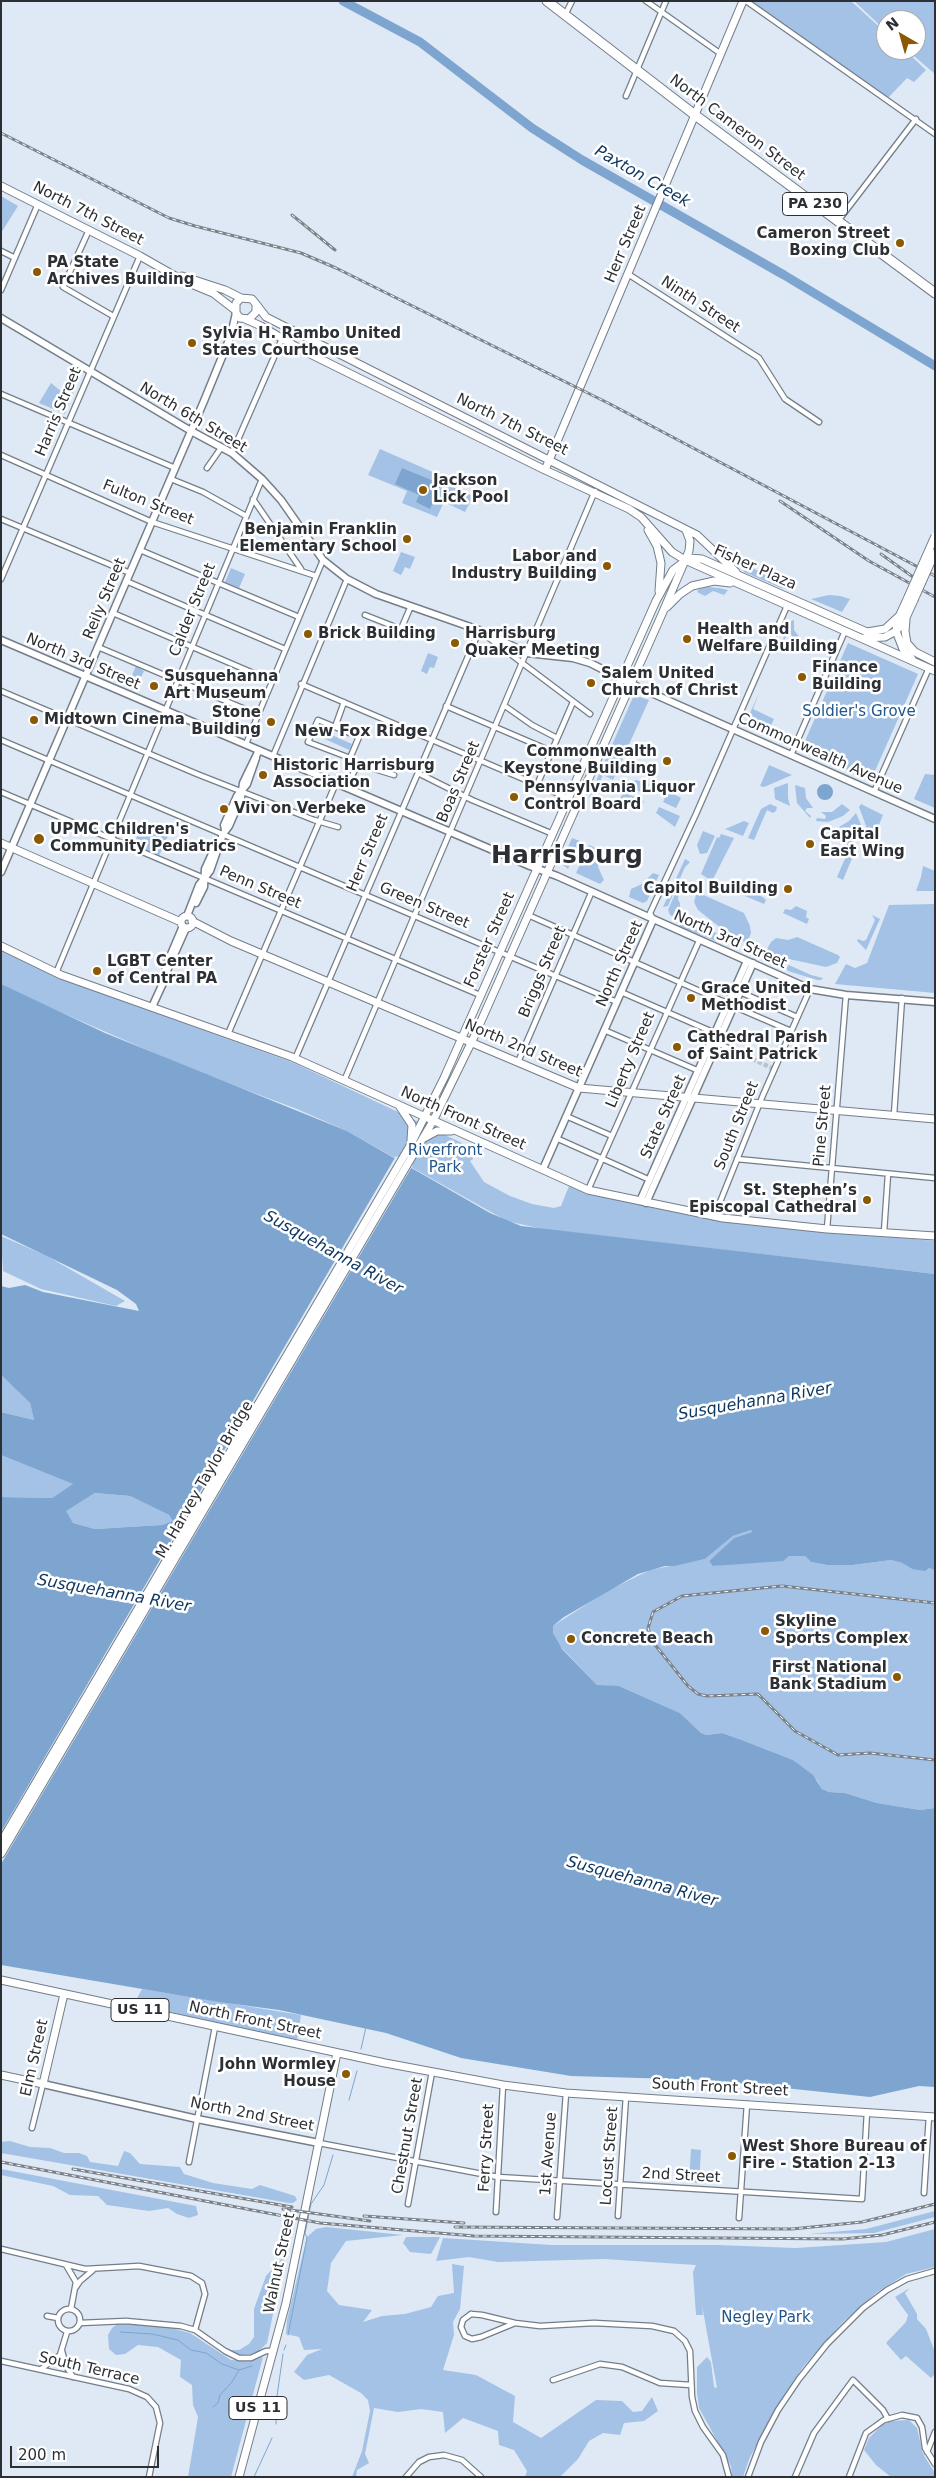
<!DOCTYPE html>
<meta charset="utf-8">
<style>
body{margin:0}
#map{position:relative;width:936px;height:2478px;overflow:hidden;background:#dee9f5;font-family:"DejaVu Sans",sans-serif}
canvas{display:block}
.frame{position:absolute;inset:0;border:2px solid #2c3035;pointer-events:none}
.north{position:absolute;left:876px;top:10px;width:50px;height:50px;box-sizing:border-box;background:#fff;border:1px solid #abacae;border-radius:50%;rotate:322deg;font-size:14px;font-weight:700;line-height:20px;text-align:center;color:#2c3035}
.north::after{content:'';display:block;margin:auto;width:18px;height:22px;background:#8a5901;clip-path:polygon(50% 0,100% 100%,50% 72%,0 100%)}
.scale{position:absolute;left:10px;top:2446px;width:149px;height:22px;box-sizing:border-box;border:2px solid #2c3035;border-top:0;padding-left:6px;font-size:15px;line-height:18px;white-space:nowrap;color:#2c3035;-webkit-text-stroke:4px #fff;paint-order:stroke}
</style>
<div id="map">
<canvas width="936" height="2478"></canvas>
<div class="frame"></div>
<div class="north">N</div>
<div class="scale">200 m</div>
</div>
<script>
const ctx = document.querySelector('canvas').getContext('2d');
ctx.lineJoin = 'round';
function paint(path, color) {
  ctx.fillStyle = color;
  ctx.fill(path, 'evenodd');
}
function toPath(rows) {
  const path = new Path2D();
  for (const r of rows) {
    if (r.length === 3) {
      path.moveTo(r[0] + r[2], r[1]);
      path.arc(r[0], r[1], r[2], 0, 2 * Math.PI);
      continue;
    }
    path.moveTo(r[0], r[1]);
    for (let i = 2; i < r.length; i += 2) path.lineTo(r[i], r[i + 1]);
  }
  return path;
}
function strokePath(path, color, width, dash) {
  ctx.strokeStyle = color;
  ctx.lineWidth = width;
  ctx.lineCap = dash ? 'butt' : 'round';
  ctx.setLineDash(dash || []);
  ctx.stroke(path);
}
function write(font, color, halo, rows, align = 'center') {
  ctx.font = font + ' "DejaVu Sans",sans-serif';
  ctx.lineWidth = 5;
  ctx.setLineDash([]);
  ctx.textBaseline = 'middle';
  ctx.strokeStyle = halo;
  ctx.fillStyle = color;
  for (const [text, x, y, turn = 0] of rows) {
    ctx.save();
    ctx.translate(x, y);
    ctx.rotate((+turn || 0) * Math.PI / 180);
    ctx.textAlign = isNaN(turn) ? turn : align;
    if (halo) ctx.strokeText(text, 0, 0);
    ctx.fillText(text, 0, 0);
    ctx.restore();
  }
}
const green = toPath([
 [750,1,851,1,886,33,886,50,905,50,926,70,914,82,907,78,888,98],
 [854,1,935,1,935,74,907,50,916,50,916,20,886,20,886,31],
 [1,196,18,206,1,233],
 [51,383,62,392,65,386,74,390,65,414,39,403],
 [380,449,453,481,451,486,473,496,465,512,444,502,437,517,402,503,407,491,368,475],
 [401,552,415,557,410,569,405,567,401,575,393,571],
 [747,565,793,590,781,588,744,572,743,568],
 [231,568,245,574,239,588,225,582],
 [708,587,719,588,728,590,724,595,713,591,705,596,697,592,699,589],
 [829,595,840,596,850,599,842,612,811,599],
 [794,620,794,630,805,644,791,638,792,635,788,633,777,653,791,621],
 [848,643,918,674,871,780,801,750],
 [428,653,438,657,434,668,430,667,427,674,421,671],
 [136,666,144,671,135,690,127,687],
 [760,691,753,709,774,719,768,731,763,732,745,724],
 [634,695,649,700,613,780,603,775,592,799,589,797],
 [316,728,352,744,349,750,314,734],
 [769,765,792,775,764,787,760,786],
 [925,774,935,775,935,808,914,799],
 [636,780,649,784,645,794,625,785,626,783,630,783],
 [788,783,788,798,790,806,775,799,774,788],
 [795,785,805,788,806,798,813,808,807,808,805,811,811,816,810,818,797,803],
 [668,791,681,798,676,808,663,802],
 [623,792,644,801,640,808,619,802],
 [770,804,777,807,776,811,773,813,767,810,754,840,748,838,761,809],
 [842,804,850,810,843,816,828,822,816,821,817,818,825,819,826,816,821,812,832,812],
 [861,804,883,815,874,837,869,834,859,807],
 [659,807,680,816,675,827,656,813],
 [856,813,862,827,854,834,839,827,849,821],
 [744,821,749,823,743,836,725,829],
 [141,829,154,834,156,831,168,836,159,856,133,844],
 [703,831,715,836,707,853,700,854,697,845],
 [721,834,734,838,712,881,701,874,717,837,719,838],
 [572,838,580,841,568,869,561,863],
 [847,838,853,841,856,849,843,880,837,877,850,847,844,843],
 [589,845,600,850,598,867,604,880,600,884,576,873],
 [685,859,690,862,685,867,668,906,663,907],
 [923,866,935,871,935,891,916,891,921,877],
 [653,873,659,875,647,901,643,903,629,897,631,889,642,884],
 [679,885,678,900,680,903,680,912,674,917,670,915,668,910],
 [749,885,761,890,760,895,766,900,764,904,738,893,740,888,746,889],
 [699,893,744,913,750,926,751,933,747,943,743,941,741,945,736,943,726,932,698,910,694,902,696,895],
 [935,904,935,993,835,984,846,964,855,968,867,963,889,905],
 [796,906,807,911,806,917,809,919,807,924,783,913,785,909,791,910],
 [682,910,695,923,720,935,722,939,718,942,679,926,682,923,680,920,677,923,671,920,680,917],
 [872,915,880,919,866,950,857,941,858,939,863,941,866,940,875,920],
 [797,937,838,955,840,957,837,963,826,967,789,959,777,959,774,961,769,957,771,953,766,951,771,942,776,938,788,940],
 [1,950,59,978,294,1063,398,1112,466,1145,472,1154,473,1159,470,1161,484,1182,510,1196,532,1204,554,1208,561,1206,569,1186,584,1192,721,1221,935,1241,935,1274,542,1229,507,1221,347,1131,297,1109,193,1070,19,994,1,984],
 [789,965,811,975,823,978,821,980,817,980,788,971,786,968],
 [1,1236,47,1256,125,1301,116,1306,41,1289,3,1271],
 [1,1375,30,1403,34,1420,1,1412],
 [1,1455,74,1484,52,1498,1,1497],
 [95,1493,130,1496,169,1515,174,1521,162,1525,95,1529,73,1523,65,1511],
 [751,1530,752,1532,734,1538,709,1561,714,1566,789,1556,805,1556,811,1562,827,1565,853,1565,891,1560,902,1563,912,1569,934,1568,935,1808,920,1810,877,1803,845,1793,829,1792,822,1789,817,1780,793,1760,742,1740,722,1733,707,1735,701,1733,680,1713,619,1686,598,1686,558,1644,553,1633,553,1626,607,1591,650,1570,705,1559,733,1536],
 [142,1989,301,2015,297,2041,134,2004],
 [10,2141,30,2147,50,2148,64,2153,79,2153,87,2156,90,2162,118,2166,124,2151,130,2153,140,2164,180,2167,184,2174,213,2183,252,2189,260,2185,295,2196,297,2200,293,2203,289,2203,1,2153,1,2142],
 [691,2149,701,2150,699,2183,689,2182],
 [1,2169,196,2206,198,2215,189,2218,177,2214,168,2208,149,2211,107,2205,98,2196,70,2195,53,2186,1,2175],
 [935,2211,935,2217,874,2233,809,2234,866,2229],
 [326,2227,403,2235,346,2241,331,2263,327,2291,339,2305,372,2310,363,2322,382,2316,405,2314,431,2307,438,2296,454,2293,452,2264,464,2266,460,2309,453,2322,454,2335,443,2370,476,2375,515,2396,513,2422,541,2438,596,2400,622,2401,633,2412,642,2411,652,2397,658,2411,644,2421,624,2423,620,2435,603,2433,589,2441,578,2459,560,2477,525,2477,527,2471,514,2450,499,2445,498,2431,463,2418,445,2433,443,2412,421,2409,398,2412,374,2408,365,2454,369,2463,357,2470,356,2477,352,2477,362,2451,370,2411,368,2400,361,2393,329,2375,304,2380,294,2372,307,2355,322,2349,304,2350,299,2337,286,2334,287,2320,307,2237,316,2229],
 [935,2229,935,2267,906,2274,876,2293,843,2322,803,2367,787,2391,750,2457,743,2477,732,2477,731,2466,699,2408,697,2392,697,2367,707,2357,711,2362,714,2387,717,2388,702,2305,703,2315,696,2315,693,2272,696,2265,604,2259,498,2262,469,2257,436,2261,443,2238,551,2245,717,2245,796,2248,886,2242],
 [406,2237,440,2237,431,2254,410,2252,403,2243],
 [285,2255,267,2343,259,2351,251,2354,239,2355,227,2350,239,2350,249,2344,254,2337,254,2309,266,2276],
 [910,2288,905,2293,917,2314,917,2319,926,2329,935,2352,935,2374,931,2378,906,2356,901,2360,886,2343,906,2322,908,2315,895,2297],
 [119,2323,171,2328,190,2333,231,2360,248,2361,263,2357,231,2477,188,2477,198,2417,193,2405,192,2385,180,2377,181,2360,158,2347,138,2345,125,2354,116,2355,109,2349,108,2335,112,2328],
 [909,2420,917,2428,923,2454,935,2473,935,2477,891,2477,876,2465,864,2450,869,2438,883,2424,892,2421]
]);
const water = toPath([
 [402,468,441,484,430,509,416,502,419,495,395,484],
 [825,792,8],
 [1,984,105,1033,347,1131,490,1213,521,1226,935,1274,935,1570,929,1568,925,1571,912,1569,902,1563,891,1560,853,1565,827,1565,811,1562,805,1556,789,1556,783,1561,713,1566,709,1561,734,1538,752,1532,751,1530,733,1536,705,1559,674,1566,665,1566,638,1574,564,1617,553,1626,553,1633,562,1649,597,1685,619,1686,680,1713,701,1733,707,1735,722,1733,742,1740,793,1760,813,1775,822,1789,829,1792,845,1793,877,1803,920,1810,935,1808,935,2087,919,2086,870,2097,709,2080,571,2076,461,2058,386,2033,279,2010,219,2002,1,1965,1,1497,52,1498,73,1484,1,1455,1,1412,34,1420,30,1403,1,1375,1,1286,9,1288,25,1285,43,1292,139,1311,136,1304,117,1290,1,1234],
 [95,1493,130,1496,169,1515,173,1521,162,1525,95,1529,73,1523,66,1511]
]);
const pier = toPath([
 [396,1156,413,1165,1,1864,1,1832]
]);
const stream = toPath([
 [361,2049,366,2027],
 [349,2100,357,2071],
 [120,2332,152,2334,178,2340,191,2350,206,2353,222,2364,239,2370,252,2366],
 [288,2335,307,2238,305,2233,311,2204,324,2185,333,2155],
 [284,2350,286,2345],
 [213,2407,218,2403,220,2395,232,2382,239,2370],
 [276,2424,277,2396,283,2354],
 [254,2477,272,2438]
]);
const river = toPath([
 [343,1,420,42,532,128,582,160,784,275,935,366]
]);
const streetTunnel = toPath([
 [746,1056,774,1069]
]);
const street = toPath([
 [646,1,721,54],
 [746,1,935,134],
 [565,15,572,1],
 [626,96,666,1],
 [838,221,916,119],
 [89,230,63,287,113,316],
 [1,251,15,258],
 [628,274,759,358,785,399,819,422],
 [1,290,38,204],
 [1,394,175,468],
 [232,453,282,339],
 [1,455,152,522,316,576],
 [207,468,221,448],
 [171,479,203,492,246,516],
 [253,499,301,569],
 [1,519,130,573],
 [140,550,299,617],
 [1,579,140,256],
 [126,581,285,649],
 [113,613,272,681],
 [365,615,403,630],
 [401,629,411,606],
 [485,635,590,714],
 [98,647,259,715],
 [301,684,568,798],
 [1,691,197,774,314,820,338,827],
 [446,706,551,751],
 [505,706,532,725,557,738],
 [335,727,359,737,350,758,308,742,318,720,335,727,344,702],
 [1,740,617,1002],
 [246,744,323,560],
 [791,755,845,631],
 [273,756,347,579],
 [418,773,472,800,553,834],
 [537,785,573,702],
 [346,787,356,768,365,766,394,775],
 [1,792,480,995],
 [874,792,929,668],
 [528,915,729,1004],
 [653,920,650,913,696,814,787,606],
 [56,973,262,479],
 [621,992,715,1033],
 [740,992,797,1017],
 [733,1006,791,1031],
 [604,1030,699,1071],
 [228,1034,336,783],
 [717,1043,746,1056],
 [295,1059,479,631],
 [518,1062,592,891],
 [344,1081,595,491],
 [894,1115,902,998],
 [566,1116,612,1136],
 [556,1138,650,1180],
 [737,1159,935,1178],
 [588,1190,699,941],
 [714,1217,763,1095,810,989],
 [827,1229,846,995],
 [884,1232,888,1174],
 [32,2128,43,2084],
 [319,2143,498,2177,862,2199,867,2112],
 [189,2162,215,2027],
 [924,2193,929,2116],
 [408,2204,432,2072],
 [496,2212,503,2085],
 [618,2216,626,2096],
 [557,2217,566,2093],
 [739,2218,747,2104],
 [1,2249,85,2269,139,2266,191,2276,202,2283,205,2294,195,2330],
 [66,2265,76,2282,71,2309],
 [76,2287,80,2281,93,2270],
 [69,2320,11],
 [471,2314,482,2315,515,2323,481,2337,472,2339,465,2336,461,2327,463,2320,471,2314],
 [47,2316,58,2318],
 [80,2323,126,2321,181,2326,195,2330,225,2351,239,2358,251,2358,266,2351,273,2351],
 [515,2323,540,2326,594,2323,652,2326,674,2331,685,2341,690,2351,692,2397,695,2411,703,2427,723,2455,729,2477],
 [62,2351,66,2366,73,2377],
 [1,2361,129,2389,147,2397,156,2407,160,2423,149,2477],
 [41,2369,60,2355,67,2332],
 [553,2380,600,2364,622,2367,660,2383,691,2385],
 [927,2452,935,2432],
 [406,2477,419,2462,429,2457,444,2455,462,2460,481,2477],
 [748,2477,761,2442,778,2410,799,2379,827,2344,863,2308,887,2290,907,2279,935,2271],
 [795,2477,814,2433,853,2380,883,2410,888,2419],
 [849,2477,866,2433,884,2420,902,2415,917,2418,922,2427,925,2448,935,2464]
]);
const secondary = toPath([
 [1,318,191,431,232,453,262,479,281,500,323,560,347,579,376,594,479,630,527,653,573,658,590,663,638,687,935,819],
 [1,640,530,866,557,876,810,989,846,995,935,1002],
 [225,830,224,825,237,796,247,784,256,758],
 [1,872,204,401,231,335,236,313],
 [196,903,204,887,205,869,217,843,221,840],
 [187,916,199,885,210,871,223,834,229,826,241,798,243,783,259,750],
 [166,973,186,928],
 [152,1007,164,981,166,966,183,926],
 [543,1169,653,920],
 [640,1201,747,961],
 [646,1203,753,963],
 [43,2084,197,2119,319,2143]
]);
const primary = toPath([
 [1,186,140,256,184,281,213,293,235,310],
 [182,276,225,290,241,298,252,299,256,304,256,312,249,319,240,318,236,313,236,303,241,298],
 [256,304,266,317,697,535,736,572],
 [245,319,261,326,300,349,545,470,629,509,641,517,672,552,685,560,935,671],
 [545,470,743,1],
 [648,530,657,546,661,563,659,591],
 [908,597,897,621,896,631,903,649,912,659],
 [667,607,680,594,692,586,714,581,730,583],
 [906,620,905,631,907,643,915,652,935,662],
 [865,638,885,637,896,631,904,622,914,600],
 [1,843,181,922],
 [187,922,6],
 [192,921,231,941,579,1088,935,1119],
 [1,946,61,975,292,1057,588,1190,723,1218,827,1229,935,1236],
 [400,1107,412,1125,411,1140],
 [424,1138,437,1131,451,1131],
 [1,1842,411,1144,444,1078,656,601,673,570,689,558,702,559,867,632,885,629,899,616],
 [1,1854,433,1121,474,1037,662,614,689,551,690,541,686,530],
 [1,1980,385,2063,503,2085,566,2093,935,2117],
 [1,2075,43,2084,64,1994],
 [239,2477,286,2303,337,2053]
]);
const highway = toPath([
 [547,1,695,115,935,293]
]);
const rail = toPath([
 [1,133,169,218,195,226,301,253,336,268,610,404,935,576],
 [292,215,335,250],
 [780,501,869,561,935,597],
 [881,554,920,582],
 [935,1603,782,1586,682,1596,653,1612,648,1628,652,1641,688,1686,698,1694,707,1696,758,1694,795,1731,838,1755,870,1753,935,1760],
 [1,2162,320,2223,474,2236,843,2239,882,2235,935,2222],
 [73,2169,292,2207],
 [283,2209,370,2221],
 [364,2216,464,2223],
 [455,2227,792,2229,862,2222,935,2204]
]);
const primaryBridge = toPath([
 [908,597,935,536],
 [914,600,935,553]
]);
const markers = [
 [900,243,5,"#8a5901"],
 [37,272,5,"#8a5901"],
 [192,343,5,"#8a5901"],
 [423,490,5,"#8a5901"],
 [407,539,5,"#8a5901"],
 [607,566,5,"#8a5901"],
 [308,634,5,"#8a5901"],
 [687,639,5,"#8a5901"],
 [455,643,5,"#8a5901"],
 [802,677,5,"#8a5901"],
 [591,683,5,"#8a5901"],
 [154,686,5,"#8a5901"],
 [34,720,5,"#8a5901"],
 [271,722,5,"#8a5901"],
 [667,761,5,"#8a5901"],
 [263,775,5,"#8a5901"],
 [514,797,5,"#8a5901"],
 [224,809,5,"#8a5901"],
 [39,839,6,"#8a5901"],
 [810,844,5,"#8a5901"],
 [788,889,5,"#8a5901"],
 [97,971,5,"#8a5901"],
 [691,998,5,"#8a5901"],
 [677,1047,5,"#8a5901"],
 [867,1200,5,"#8a5901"],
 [765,1631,5,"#8a5901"],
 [571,1639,5,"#8a5901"],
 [897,1677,5,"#8a5901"],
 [346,2074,5,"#8a5901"],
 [732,2156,5,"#8a5901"]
];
const shields = [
 [815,204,65],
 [140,2010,58],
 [258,2408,58]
];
const shieldNames = [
 ["PA 230",815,204],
 ["US 11",140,2010],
 ["US 11",258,2408]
];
const streetNames = [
 ["North Cameron Street",737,128,37],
 ["North 7th Street",88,214,27],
 ["Herr Street",626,244,-67],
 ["Ninth Street",700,305,33],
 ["Harris Street",59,412,-67],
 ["North 6th Street",193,418,31],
 ["North 7th Street",512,425,26],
 ["Fulton Street",148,503,22],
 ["Fisher Plaza",755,568,24],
 ["Reily Street",105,599,-67],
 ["Calder Street",193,610,-68],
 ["North 3rd Street",83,662,23],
 ["Commonwealth Avenue",820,754,24],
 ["Boas Street",459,782,-67],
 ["Herr Street",368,853,-67],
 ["Penn Street",260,888,23],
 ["Green Street",424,906,23],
 ["Forster Street",490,940,-66],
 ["North 3rd Street",730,940,24],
 ["North Street",620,964,-66],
 ["Briggs Street",543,972,-67],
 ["North 2nd Street",523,1049,23],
 ["Liberty Street",631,1060,-67],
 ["State Street",664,1117,-66],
 ["North Front Street",463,1119,24],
 ["South Street",737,1126,-68],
 ["Pine Street",823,1126,-85],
 ["M. Harvey Taylor Bridge",205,1480,-60],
 ["North Front Street",255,2021,12],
 ["Elm Street",35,2058,-77],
 ["South Front Street",720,2088,3],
 ["North 2nd Street",252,2115,11],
 ["Chestnut Street",408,2136,-80],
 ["Ferry Street",487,2148,-87],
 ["1st Avenue",549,2154,-86],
 ["Locust Street",610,2156,-86],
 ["2nd Street",681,2176,3],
 ["Walnut Street",280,2263,-78],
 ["South Terrace",89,2369,13]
];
const poiNames = [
 ["Cameron Street",890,234,"right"],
 ["Boxing Club",890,251,"right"],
 ["PA State",47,263],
 ["Archives Building",47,280],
 ["Sylvia H. Rambo United",202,334],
 ["States Courthouse",202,351],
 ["Jackson",433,481],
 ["Lick Pool",433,498],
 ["Benjamin Franklin",397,530,"right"],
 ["Elementary School",397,547,"right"],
 ["Labor and",597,557,"right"],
 ["Industry Building",597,574,"right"],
 ["Health and",697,630],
 ["Welfare Building",697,647],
 ["Brick Building",318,634],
 ["Harrisburg",465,634],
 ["Quaker Meeting",465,651],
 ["Finance",812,668],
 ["Building",812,685],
 ["Salem United",601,674],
 ["Church of Christ",601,691],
 ["Susquehanna",164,677],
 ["Art Museum",164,694],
 ["Stone",261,713,"right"],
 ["Building",261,730,"right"],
 ["Midtown Cinema",44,720],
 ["Commonwealth",657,752,"right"],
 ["Keystone Building",657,769,"right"],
 ["Historic Harrisburg",273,766],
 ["Association",273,783],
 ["Pennsylvania Liquor",524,788],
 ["Control Board",524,805],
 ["Vivi on Verbeke",234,809],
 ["UPMC Children's",50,830],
 ["Community Pediatrics",50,847],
 ["Capital",820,835],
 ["East Wing",820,852],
 ["Capitol Building",778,889,"right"],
 ["LGBT Center",107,962],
 ["of Central PA",107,979],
 ["Grace United",701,989],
 ["Methodist",701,1006],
 ["Cathedral Parish",687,1038],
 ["of Saint Patrick",687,1055],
 ["St. Stephen’s",857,1191,"right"],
 ["Episcopal Cathedral",857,1208,"right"],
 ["Skyline",775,1622],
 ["Sports Complex",775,1639],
 ["Concrete Beach",581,1639],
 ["First National",887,1668,"right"],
 ["Bank Stadium",887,1685,"right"],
 ["John Wormley",336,2065,"right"],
 ["House",336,2082,"right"],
 ["West Shore Bureau of",742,2147],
 ["Fire - Station 2-13",742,2164]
];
const parkNames = [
 ["Soldier's Grove",859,712],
 ["Riverfront",445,1151],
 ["Park",445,1168],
 ["Negley Park",766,2318]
];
const waterNames = [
 ["Paxton Creek",642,177,30],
 ["Susquehanna River",333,1253,29],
 ["Susquehanna River",755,1402,-10],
 ["Susquehanna River",114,1594,10],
 ["Susquehanna River",642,1882,15]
];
const neighbourhoodNames = [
 ["New Fox Ridge",361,732]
];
const townNames = [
 ["Harrisburg",567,856]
];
paint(green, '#a3c2e6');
paint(water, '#7ea5d0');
paint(pier, '#dee9f5');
strokePath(stream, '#7ea5d0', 1);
strokePath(river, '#7ea5d0', 9);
strokePath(streetTunnel, '#bac4cf', 4.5, [4.5, 2]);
strokePath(street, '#747e89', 7);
strokePath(secondary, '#747e89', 9);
strokePath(primary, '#747e89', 9);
strokePath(highway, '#747e89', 11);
strokePath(street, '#fff', 4.5);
strokePath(secondary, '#fff', 6);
strokePath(primary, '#fff', 7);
strokePath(highway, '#fff', 9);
strokePath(rail, '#7b828b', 3);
strokePath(rail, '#fff', 1, [4]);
strokePath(primaryBridge, '#747e89', 9, []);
strokePath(primaryBridge, '#fff', 7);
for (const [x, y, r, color] of markers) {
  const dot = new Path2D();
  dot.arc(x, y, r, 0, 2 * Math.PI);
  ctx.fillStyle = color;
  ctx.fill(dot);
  strokePath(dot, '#fff', 2);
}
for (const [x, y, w] of shields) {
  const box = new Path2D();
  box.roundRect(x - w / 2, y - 11.5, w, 23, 4);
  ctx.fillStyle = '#fff';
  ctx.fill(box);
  strokePath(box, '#2c3035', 1);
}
write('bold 14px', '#2c3035', null, shieldNames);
write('15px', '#2c3035', '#fff', streetNames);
write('bold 15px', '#2c3035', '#fff', poiNames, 'left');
write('15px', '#20568c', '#fff', parkNames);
write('italic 16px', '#0d365f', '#fff', waterNames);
write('bold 16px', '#2c3035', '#fff', neighbourhoodNames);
write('bold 25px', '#2c3035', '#fff', townNames);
</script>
